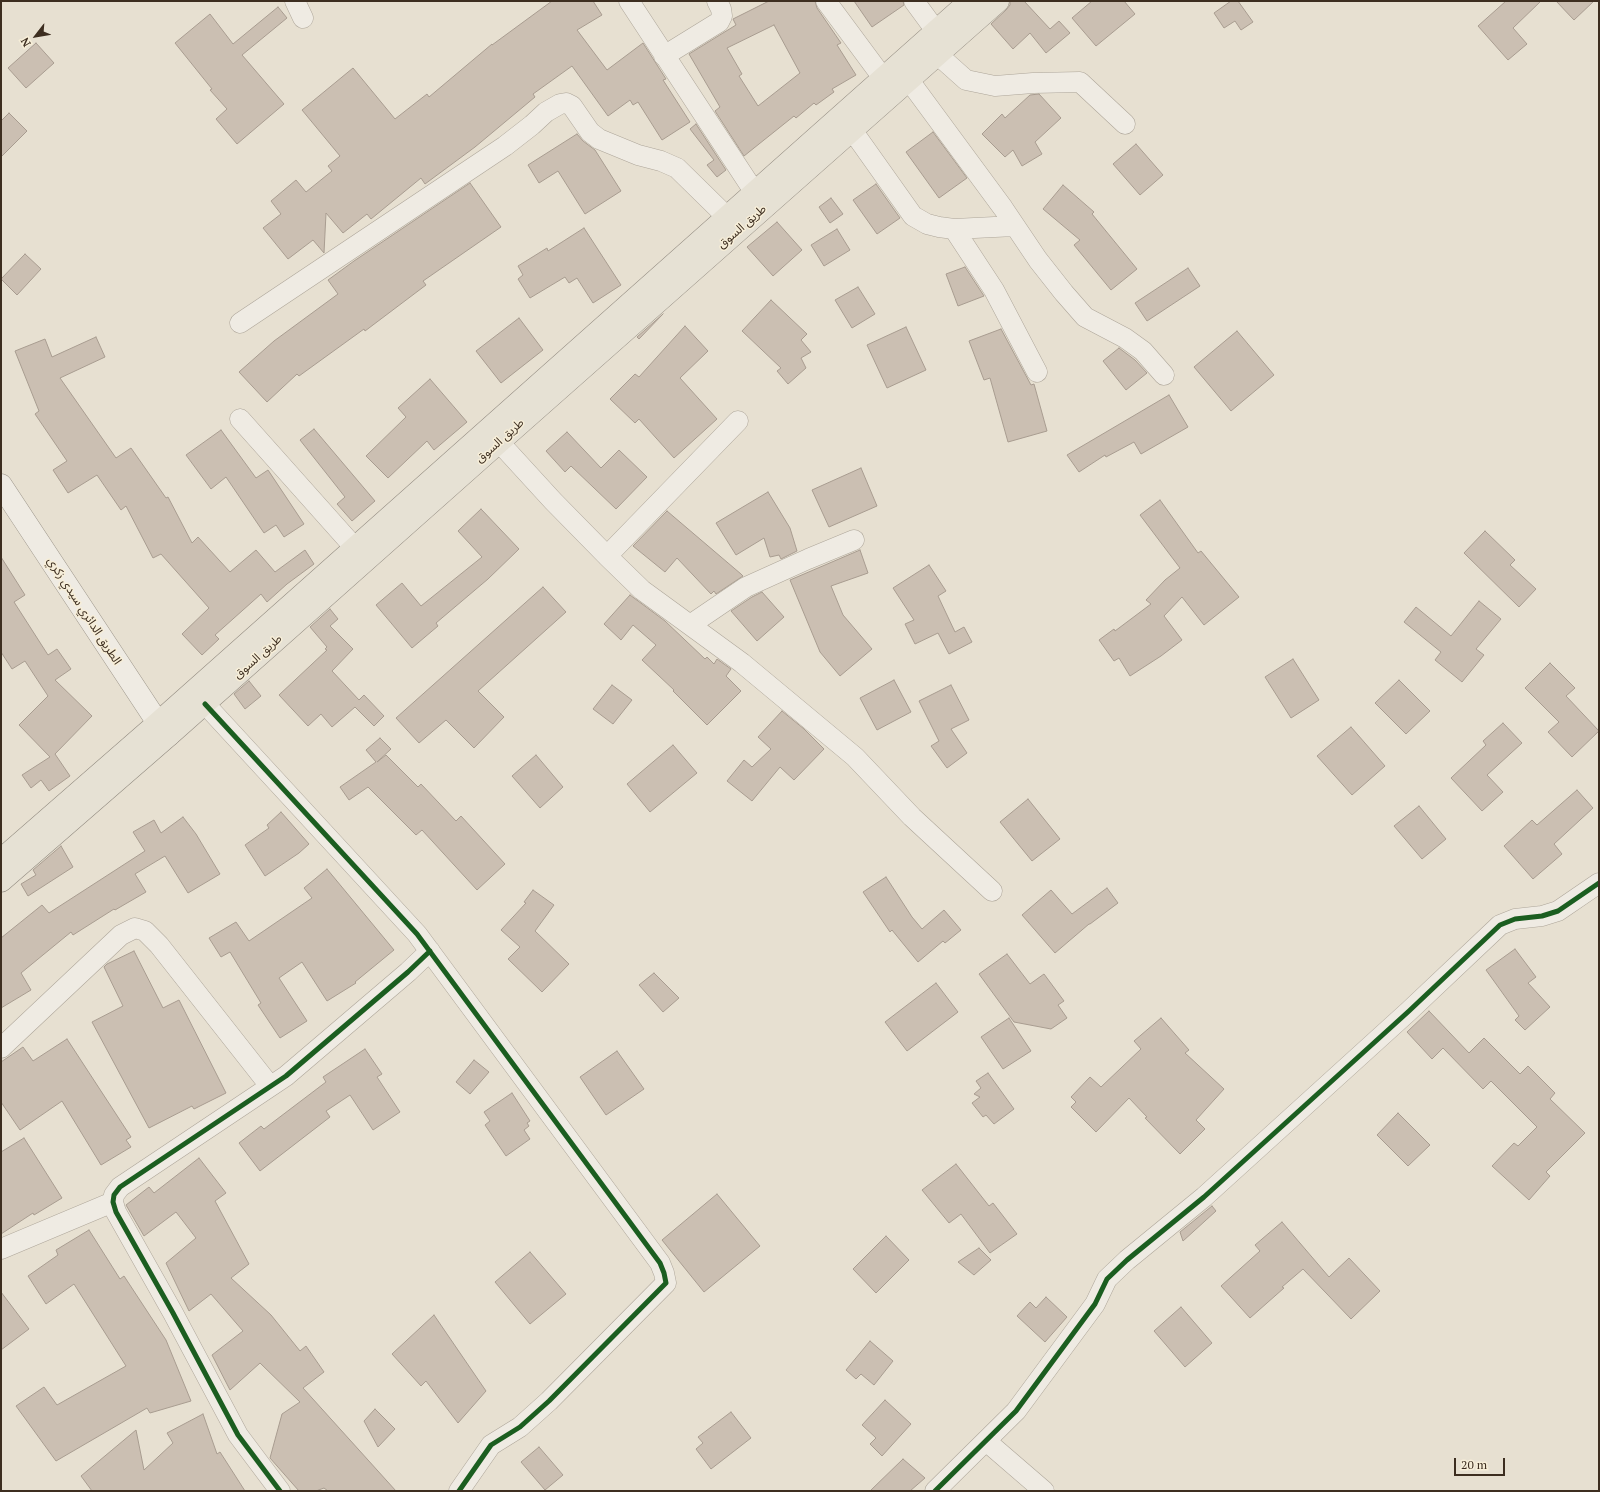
<!DOCTYPE html>
<meta charset="utf-8">
<style>
body{margin:0}
#map{position:relative;width:1600px;height:1492px;overflow:hidden;background:#e7e0d1;font-family:"PT Serif",serif}
canvas{display:block}
.frame{position:absolute;inset:0;border:2px solid #3d2e20;pointer-events:none}
.north{position:absolute;left:16px;top:16px;width:40px;height:40px;-webkit-text-stroke:3px #f7eed8;paint-order:stroke;rotate:239deg;font-size:11px;font-weight:700;line-height:16px;text-align:center;color:#3d2e20}
.north::after{content:'';display:block;margin:auto;width:14px;height:18px;background:#3d2e20;clip-path:polygon(50% 0,100% 100%,50% 72%,0 100%)}
.scale{position:absolute;left:1454px;top:1458px;width:51px;height:18px;box-sizing:border-box;border:2px solid #3d2e20;border-top:0;padding-left:5px;font-size:12px;line-height:14px;white-space:nowrap;color:#3d2e20;-webkit-text-stroke:3px #f7eed8;paint-order:stroke}
</style>
<div id="map">
<canvas width="1600" height="1492"></canvas>
<div class="frame"></div>
<div class="north">N</div>
<div class="scale">20 m</div>
</div>
<script>
const ctx = document.querySelector('canvas').getContext('2d');
ctx.lineJoin = 'round';
function paint(path, color) {
  ctx.fillStyle = color;
  ctx.fill(path, 'evenodd');
}
function toPath(rows) {
  const path = new Path2D();
  for (const r of rows) {
    path.moveTo(r[0], r[1]);
    for (let i = 2; i < r.length; i += 2) path.lineTo(r[i], r[i + 1]);
  }
  return path;
}
function strokePath(path, color, width, dash) {
  ctx.strokeStyle = color;
  ctx.lineWidth = width;
  ctx.lineCap = dash ? 'butt' : 'round';
  ctx.setLineDash(dash || []);
  ctx.stroke(path);
}
function write(font, color, halo, rows, align = 'center') {
  ctx.font = font + ' "PT Serif","Noto Sans Arabic",serif';
  ctx.lineWidth = 3;
  ctx.setLineDash([]);
  ctx.textBaseline = 'middle';
  ctx.strokeStyle = halo;
  ctx.fillStyle = color;
  for (const [text, x, y, turn = 0] of rows) {
    ctx.save();
    ctx.translate(x, y);
    ctx.rotate((+turn || 0) * Math.PI / 180);
    ctx.textAlign = isNaN(turn) ? turn : align;
    if (halo) ctx.strokeText(text, 0, 0);
    ctx.fillText(text, 0, 0);
    ctx.restore();
  }
}
const building = toPath([
 [552,1,593,1,602,15,577,30,607,70,643,43,666,79,663,80,690,122,662,140,638,102,633,105,630,100,608,116,572,66,533,94,535,97,475,147,425,184,421,178,371,219,367,214,343,233,326,213,324,253,313,240,288,259,263,228,281,214,271,201,296,180,306,192,332,171,328,166,340,156,302,110,353,68,395,119,427,94,429,97,492,44,492,45,552,1],
 [769,1,815,1,817,8,841,43,837,45,856,75,832,89,834,92,816,105,814,103,796,118,794,116,744,156,715,111,720,107,689,54,736,25,733,19,769,1],
 [774,25,800,73,758,106,739,76,742,74,727,48,774,25],
 [854,1,903,1,904,5,872,27,854,1],
 [1010,1,1024,1,1050,29,1059,21,1070,33,1046,53,1030,33,1013,49,991,24,1006,10,1010,5,1010,1],
 [1092,1,1124,1,1135,14,1096,46,1072,18,1092,1],
 [1231,1,1238,1,1253,22,1241,30,1235,21,1224,28,1214,13,1231,1],
 [1506,1,1541,1,1513,28,1527,44,1508,60,1478,26,1506,1],
 [1556,1,1594,1,1574,20,1556,1],
 [278,7,287,18,242,55,284,104,237,144,216,119,227,109,210,90,212,89,175,43,210,14,233,44,278,7],
 [36,43,54,63,26,88,8,68,36,43],
 [1039,94,1061,118,1035,142,1042,154,1022,166,1013,150,1005,157,982,134,1002,114,1005,118,1030,95,1039,94],
 [9,113,27,131,1,157,1,121,9,113],
 [696,124,726,170,717,177,707,165,714,160,690,129,696,124],
 [933,132,967,178,939,198,906,152,933,132],
 [577,134,583,141,595,150,621,191,585,214,558,171,539,183,528,165,577,134],
 [1136,144,1163,175,1140,195,1113,164,1136,144],
 [470,183,501,227,423,281,426,285,365,331,364,329,299,376,297,374,267,402,239,372,274,341,338,294,328,280,354,261,470,183],
 [876,184,900,218,877,234,853,200,876,184],
 [1063,185,1094,212,1092,214,1137,269,1111,290,1074,245,1080,240,1043,209,1063,185],
 [831,198,843,214,830,223,819,207,831,198],
 [777,222,802,250,773,276,747,247,777,222],
 [584,228,621,285,593,303,577,278,569,283,565,277,530,298,518,279,523,275,518,266,547,248,548,251,584,228],
 [837,229,850,250,824,266,811,245,837,229],
 [25,254,41,269,17,295,1,279,25,254],
 [965,267,984,296,958,306,946,274,965,267],
 [1188,268,1200,286,1147,321,1135,303,1188,268],
 [858,287,875,314,852,328,835,300,858,287],
 [771,300,807,334,801,340,811,352,801,358,806,368,788,384,777,371,781,368,742,331,771,300],
 [663,314,639,339,637,337,663,314],
 [519,318,543,350,501,383,476,351,519,318],
 [685,326,708,351,680,378,717,419,674,458,639,419,635,423,610,399,635,374,639,377,685,326],
 [906,327,926,370,887,388,867,345,906,327],
 [1001,329,1031,385,1034,384,1047,431,1008,442,990,378,984,380,969,341,1001,329],
 [1237,331,1274,375,1231,411,1194,367,1237,331],
 [96,337,105,357,60,378,116,458,131,448,166,498,168,497,192,543,198,537,230,572,256,550,275,572,305,550,314,564,287,584,267,602,261,594,215,635,219,639,202,655,182,634,209,608,161,554,153,558,126,506,121,510,97,475,68,493,53,470,67,461,35,414,39,411,15,351,45,339,52,357,96,337],
 [1119,348,1135,360,1147,373,1126,390,1103,361,1119,348],
 [430,379,467,422,434,450,427,441,388,478,366,456,406,417,398,408,430,379],
 [1169,395,1188,427,1141,454,1134,442,1106,457,1105,455,1079,472,1067,455,1169,395],
 [314,429,375,501,352,521,337,504,345,497,300,440,314,429],
 [221,430,256,478,268,470,304,524,284,537,276,525,264,533,226,477,211,489,186,455,221,430],
 [567,432,601,468,619,450,647,477,616,509,571,466,565,472,546,451,567,432],
 [861,468,877,506,829,527,812,490,861,468],
 [768,492,790,528,797,551,781,559,779,555,770,557,764,538,736,555,716,523,768,492],
 [1160,500,1198,553,1201,551,1239,597,1204,625,1182,597,1164,616,1182,640,1161,656,1130,676,1119,658,1114,661,1099,640,1114,629,1115,631,1151,604,1146,600,1165,580,1180,568,1140,515,1160,500],
 [481,509,519,549,488,579,436,623,438,626,412,648,376,605,402,583,421,606,482,557,458,531,481,509],
 [667,511,741,574,743,576,716,594,714,591,711,594,677,558,665,572,633,546,667,511],
 [1485,531,1515,560,1510,565,1536,589,1519,607,1464,553,1485,531],
 [860,550,868,573,831,586,843,615,872,649,840,676,820,652,790,580,860,550],
 [1,557,25,595,14,602,48,655,57,649,71,669,55,680,92,716,55,754,70,776,49,791,41,780,31,788,22,775,50,757,19,725,48,696,25,661,12,669,1,652,1,557],
 [929,565,946,591,938,596,955,632,964,627,972,642,949,654,938,633,915,644,905,624,914,620,893,588,929,565],
 [543,587,566,612,478,691,504,717,474,748,446,720,419,743,396,718,543,587],
 [762,592,784,617,757,641,731,611,752,597,762,592],
 [630,595,665,621,705,659,707,657,714,664,717,659,731,669,726,676,741,691,707,725,673,691,674,690,642,660,656,645,633,625,621,640,604,624,630,595],
 [1479,601,1501,619,1476,649,1484,655,1462,682,1435,660,1441,652,1404,622,1416,607,1451,636,1479,601],
 [330,609,338,619,330,626,353,649,332,671,359,700,364,695,384,716,374,726,355,707,332,727,321,714,308,726,279,695,327,650,325,649,327,647,310,627,330,609],
 [1293,659,1319,700,1291,718,1265,677,1293,659],
 [1550,663,1575,688,1566,696,1599,731,1572,757,1548,732,1559,722,1525,688,1550,663],
 [894,680,911,712,877,730,860,698,894,680],
 [1399,680,1430,711,1406,734,1375,703,1399,680],
 [249,681,261,696,245,709,234,694,249,681],
 [612,685,632,700,613,724,593,709,612,685],
 [951,685,969,720,951,729,967,753,947,768,931,746,939,741,919,701,951,685],
 [782,711,804,729,824,749,794,780,780,767,752,801,727,781,744,760,752,767,771,749,758,737,782,711],
 [1503,723,1522,743,1487,775,1503,792,1482,811,1451,778,1486,745,1483,741,1503,723],
 [1351,727,1385,766,1352,795,1317,756,1351,727],
 [380,738,391,749,377,762,386,755,418,787,421,784,456,821,461,816,505,864,477,890,422,830,416,835,368,787,349,800,340,787,376,762,366,750,380,738],
 [673,745,697,773,650,812,627,784,673,745],
 [536,755,563,787,540,808,512,776,536,755],
 [1577,790,1593,808,1554,844,1562,854,1533,879,1504,846,1532,820,1537,825,1577,790],
 [1028,799,1060,839,1032,861,1000,822,1028,799],
 [1419,806,1446,839,1422,859,1394,826,1419,806],
 [281,812,309,844,299,853,265,876,245,845,269,828,267,825,281,812],
 [183,817,196,834,220,874,188,893,165,856,135,874,146,892,115,910,114,909,73,935,71,932,21,973,31,990,1,1008,1,938,42,905,49,913,145,851,133,832,154,820,161,833,183,817],
 [61,846,73,867,28,896,21,884,36,875,33,870,61,846],
 [327,869,394,950,355,982,356,983,327,1001,302,962,279,978,307,1021,280,1038,258,1005,261,1003,230,952,221,957,209,938,236,922,249,941,312,898,304,888,327,869],
 [886,877,912,917,922,929,944,910,961,930,945,943,943,941,918,962,892,930,890,932,863,892,886,877],
 [1107,888,1118,903,1090,924,1089,924,1055,953,1022,915,1051,890,1072,914,1107,888],
 [533,890,554,905,535,931,569,964,542,992,508,959,520,947,501,930,526,903,524,902,533,890],
 [1515,949,1536,977,1528,983,1550,1007,1525,1030,1515,1020,1519,1016,1486,970,1515,949],
 [134,951,163,1008,179,1000,226,1093,194,1109,192,1106,149,1128,92,1022,123,1006,104,967,107,964,134,951],
 [1007,954,1030,984,1044,974,1064,1001,1058,1005,1067,1018,1051,1029,1014,1022,979,974,1007,954],
 [654,973,679,998,663,1012,639,985,654,973],
 [936,983,958,1012,907,1051,885,1022,936,983],
 [1429,1011,1469,1053,1484,1038,1520,1074,1528,1066,1555,1093,1550,1099,1585,1133,1546,1172,1550,1176,1529,1200,1492,1166,1514,1143,1518,1146,1537,1127,1491,1081,1483,1089,1443,1048,1432,1059,1407,1032,1429,1011],
 [1009,1018,1031,1051,1003,1069,981,1037,1009,1018],
 [1161,1018,1189,1050,1185,1053,1224,1089,1196,1120,1205,1129,1180,1154,1145,1118,1147,1117,1129,1098,1096,1132,1071,1107,1076,1102,1071,1097,1090,1077,1101,1087,1141,1049,1134,1041,1161,1018],
 [67,1039,131,1137,126,1140,131,1147,101,1165,62,1101,20,1130,1,1102,1,1062,23,1047,33,1061,67,1039],
 [365,1049,382,1074,377,1077,400,1112,373,1130,350,1095,326,1111,330,1117,260,1171,239,1143,261,1126,264,1129,326,1082,323,1077,365,1049],
 [617,1051,644,1089,606,1115,580,1077,617,1051],
 [474,1060,489,1072,470,1094,456,1082,474,1060],
 [988,1073,1014,1109,994,1124,986,1115,983,1117,972,1103,980,1097,974,1094,981,1088,976,1081,988,1073],
 [512,1093,530,1121,527,1123,529,1126,524,1130,530,1139,506,1156,485,1125,490,1121,484,1112,512,1093],
 [1398,1113,1430,1145,1408,1166,1377,1135,1398,1113],
 [24,1138,62,1198,34,1215,33,1213,1,1234,1,1152,24,1138],
 [199,1158,226,1193,215,1201,249,1264,231,1278,271,1315,300,1351,306,1346,324,1372,303,1388,396,1491,328,1491,324,1488,316,1491,299,1491,270,1458,282,1414,300,1402,260,1363,230,1390,212,1355,243,1331,211,1294,189,1311,166,1263,196,1238,176,1212,144,1236,126,1205,149,1187,154,1193,199,1158],
 [956,1164,989,1206,993,1203,1017,1234,990,1253,961,1214,949,1223,922,1190,956,1164],
 [717,1194,760,1246,704,1292,662,1240,717,1194],
 [1212,1206,1216,1211,1183,1241,1180,1232,1212,1206],
 [1282,1222,1329,1277,1349,1258,1380,1291,1351,1319,1303,1269,1282,1287,1284,1288,1250,1318,1221,1286,1260,1251,1255,1245,1282,1222],
 [89,1230,120,1279,124,1276,166,1340,191,1401,150,1413,147,1408,56,1461,16,1406,44,1387,57,1405,126,1366,74,1284,46,1304,28,1276,58,1255,56,1250,89,1230],
 [886,1236,909,1260,876,1293,853,1269,886,1236],
 [979,1248,991,1260,974,1275,958,1262,979,1248],
 [530,1252,566,1294,530,1324,495,1282,530,1252],
 [1,1292,29,1329,1,1350,1,1292],
 [1046,1297,1067,1317,1045,1342,1017,1316,1030,1302,1036,1308,1046,1297],
 [1181,1307,1212,1343,1185,1367,1154,1331,1181,1307],
 [434,1315,486,1391,458,1423,426,1381,421,1386,392,1354,434,1315],
 [870,1341,893,1361,874,1385,861,1374,856,1379,846,1370,870,1341],
 [885,1400,911,1424,882,1456,870,1444,876,1438,862,1425,885,1400],
 [375,1409,395,1429,378,1447,364,1421,375,1409],
 [731,1412,751,1438,711,1469,696,1449,703,1443,698,1437,731,1412],
 [203,1414,217,1454,220,1452,245,1491,92,1491,81,1476,136,1430,144,1470,173,1443,167,1433,203,1414],
 [539,1447,563,1475,545,1490,521,1462,539,1447],
 [903,1459,925,1478,910,1491,870,1491,903,1459]
]);
const street = toPath([
 [295,1,303,18],
 [629,1,755,193],
 [826,1,883,78],
 [914,1,936,31],
 [938,55,966,80,995,86,1033,83,1080,82,1125,124],
 [664,56,719,22,722,16,721,9,717,1],
 [908,79,1003,208,1038,260,1064,293,1085,317,1125,338,1143,351,1164,375],
 [852,130,913,216,927,224,939,227,954,229,1015,226],
 [954,229,994,290,1037,372],
 [240,323,505,146,532,125,546,112,560,104,566,103,572,106,590,132,599,139,638,155,661,161,677,168,727,217],
 [240,419,355,548],
 [499,442,553,501,607,556,642,590,742,663,855,757,912,817,992,891],
 [607,556,738,421],
 [690,625,746,587,808,559,854,540],
 [205,704,417,934,660,1263,664,1273,666,1283,549,1401,520,1427,491,1445,459,1491],
 [1,1048,121,935,135,928,145,931,159,945,270,1086],
 [1,1249,113,1202],
 [986,1441,1044,1491],
 [280,1491,238,1435,173,1313,116,1212,113,1202,114,1195,120,1187,286,1076,408,972,430,951],
 [935,1491,1016,1411,1095,1304,1107,1279,1127,1260,1204,1197,1409,1011,1500,925,1515,919,1542,916,1558,911,1599,883]
]);
const secondary = toPath([
 [1,485,158,723,169,735]
]);
const primary = toPath([
 [1,860,158,723,970,1],
 [1,881,169,735,499,442,998,1]
]);
const cycleway = toPath([
 [205,704,417,934,660,1263,664,1273,666,1283,549,1401,520,1427,491,1445,459,1491],
 [280,1491,238,1435,173,1313,116,1212,113,1202,114,1195,120,1187,286,1076,408,972,430,951],
 [935,1491,1016,1411,1095,1304,1107,1279,1127,1260,1204,1197,1409,1011,1500,925,1515,919,1542,916,1558,911,1599,883]
]);
const streetNames = [
 ["طريق السوق",742,227,-41],
 ["طريق السوق",500,441,-42],
 ["الطريق الدائري سيدي زكري",84,611,57],
 ["طريق السوق",258,657,-42]
];
paint(building, '#cbbfb2');
strokePath(building, '#a89c90', 1);
strokePath(street, '#ada599', 21);
strokePath(secondary, '#9c958a', 23);
strokePath(primary, '#928b80', 23);
strokePath(street, '#efebe3', 20);
strokePath(secondary, '#efebe3', 22);
strokePath(primary, '#e6e1d4', 22);
strokePath(cycleway, '#1b5e20', 5);
write('12px', '#3d2e20', '#f7eed8', streetNames);
</script>
